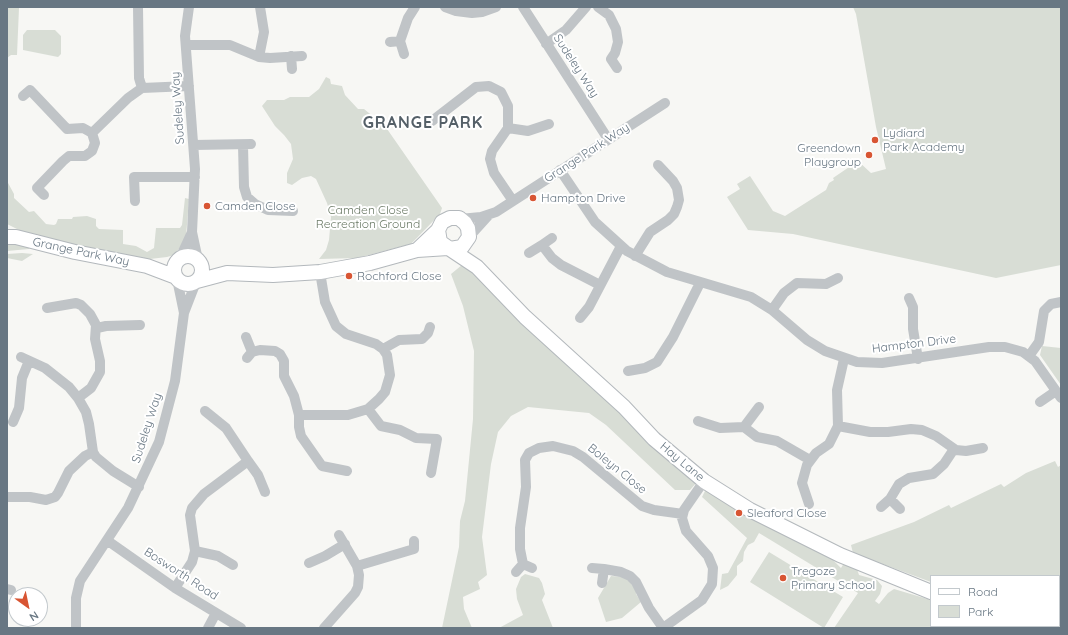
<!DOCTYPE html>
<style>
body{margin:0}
#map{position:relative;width:1068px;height:635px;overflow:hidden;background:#f7f7f4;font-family:Quicksand,sans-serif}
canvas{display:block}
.frame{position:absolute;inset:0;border:8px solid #687783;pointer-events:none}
.legend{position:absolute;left:930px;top:575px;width:130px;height:52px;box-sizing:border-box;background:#fff;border:1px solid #c3c9cd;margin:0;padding:5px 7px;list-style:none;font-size:12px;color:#687783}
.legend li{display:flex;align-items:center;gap:8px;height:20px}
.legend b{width:20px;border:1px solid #c3c9cd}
.north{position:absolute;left:8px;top:587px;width:40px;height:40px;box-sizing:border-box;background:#fff;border:1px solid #c3c9cd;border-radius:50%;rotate:147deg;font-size:11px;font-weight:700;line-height:16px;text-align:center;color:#687783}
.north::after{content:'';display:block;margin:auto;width:14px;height:18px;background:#d85533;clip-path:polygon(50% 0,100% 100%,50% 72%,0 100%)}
</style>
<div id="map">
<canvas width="1068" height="635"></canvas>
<div class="frame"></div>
<ul class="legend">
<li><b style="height:5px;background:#fff"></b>Road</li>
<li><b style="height:11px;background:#d8ddd5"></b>Park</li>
</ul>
<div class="north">N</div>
</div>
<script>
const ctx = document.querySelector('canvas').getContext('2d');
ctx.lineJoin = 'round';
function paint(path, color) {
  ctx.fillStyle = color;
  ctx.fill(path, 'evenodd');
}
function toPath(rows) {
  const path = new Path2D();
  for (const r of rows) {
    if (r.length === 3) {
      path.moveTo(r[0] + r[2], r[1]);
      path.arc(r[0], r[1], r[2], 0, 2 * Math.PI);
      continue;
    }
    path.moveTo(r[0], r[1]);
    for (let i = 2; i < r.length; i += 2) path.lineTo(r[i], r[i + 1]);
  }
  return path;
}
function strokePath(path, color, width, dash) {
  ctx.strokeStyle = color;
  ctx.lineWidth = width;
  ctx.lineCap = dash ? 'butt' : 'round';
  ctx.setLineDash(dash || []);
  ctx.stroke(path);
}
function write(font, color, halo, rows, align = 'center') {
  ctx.font = font + ' Quicksand,sans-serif';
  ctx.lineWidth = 4;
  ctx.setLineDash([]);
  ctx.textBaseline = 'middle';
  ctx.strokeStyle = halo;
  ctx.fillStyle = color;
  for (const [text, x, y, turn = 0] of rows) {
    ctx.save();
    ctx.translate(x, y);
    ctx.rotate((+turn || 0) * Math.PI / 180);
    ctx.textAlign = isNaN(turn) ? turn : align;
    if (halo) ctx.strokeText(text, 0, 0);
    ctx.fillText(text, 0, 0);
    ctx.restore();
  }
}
const green = toPath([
 [7,7,19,8,17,55,11,55,7,58],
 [853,7,1061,7,1061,265,996,278,793,234,748,230,727,197,740,189,737,184,750,176,773,211,785,216,826,190,829,183,834,180,833,178,858,161,871,173,886,169,876,127,856,14],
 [27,30,55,30,61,36,61,54,58,57,23,50,23,35],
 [326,77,330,79,331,84,342,86,345,95,358,109,364,109,385,126,442,208,440,214,411,244,357,258,319,259,326,250,329,240,331,217,327,203,316,179,311,176,302,178,292,185,287,183,287,173,293,159,291,144,284,135,275,126,262,106,267,100,284,100,290,97,309,97,319,89],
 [7,181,14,194,14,198,29,212,34,211,46,224,54,225,56,224,58,219,72,219,73,217,87,216,96,219,96,226,99,229,123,230,123,244,136,246,147,252,154,248,156,228,180,228,182,225,185,198,189,199,186,237,182,245,174,255,167,257,150,259,56,242,23,232,7,224],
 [7,243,18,244,30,247,29,249,7,251],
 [7,254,22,253,33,254,22,261,7,258],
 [462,265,467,265,697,482,690,490,675,490,606,425,589,413,528,407,511,416,498,432,491,464,482,537,487,575,478,582,480,589,463,597,464,609,472,628,442,628,459,547,460,521,465,501,473,419,474,351,463,306,451,274],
 [1042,346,1061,348,1061,385,1040,355],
 [1055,461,1058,467,1061,465,1061,613,1059,613,1059,576,931,576,931,582,853,553,851,545,914,522,949,505,951,508,1001,484,1004,487,1026,473],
 [706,489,830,557,841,568,844,563,857,569,859,575,877,580,882,586,880,594,875,601,879,604,888,593,894,589,931,600,931,626,1032,626,1040,628,834,628,858,593,759,533,754,542,748,545,744,552,743,561,737,566,737,575,728,586,720,590,722,574,728,573,747,538,702,497],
 [769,552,843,597,824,628,750,582],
 [525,574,539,578,542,583,545,594,542,600,553,628,499,628,523,615,517,599,516,589,521,577],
 [611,576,625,577,636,589,636,594,641,602,622,618,606,622,598,598]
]);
const street = toPath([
 [138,7,139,78,142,88,189,86],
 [189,7,185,36,195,169,192,232,198,260],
 [445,7,456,11,472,13,482,12,496,7],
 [523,7,608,139],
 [598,7,609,15,616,29,618,42,615,53,611,59,617,68],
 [390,42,400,41],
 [546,44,566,30,586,7],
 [186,45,230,45,259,57,264,32,260,7],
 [404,54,400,41,408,18,415,7],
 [291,56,292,69],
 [259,57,270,58,302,56],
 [23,96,30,90,67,129,83,128,92,133],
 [432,121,476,87,489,86,501,92,508,106,508,128,492,151,490,159,494,173,513,201],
 [508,128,528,131,549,124],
 [92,133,128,98,142,88],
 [194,145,251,144],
 [243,145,244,187,247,197,255,204,268,210,293,211],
 [560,170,595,222,627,251,667,272,751,297,772,310,807,340,825,351,857,362,882,363,989,347,1005,347,1023,352,1035,361,1061,398],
 [44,195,37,188,63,161,69,156,85,156,92,151,95,143,92,133],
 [135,201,134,177,195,177],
 [460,219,481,217,496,212,665,103],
 [469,237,488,216],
 [542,245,552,238],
 [529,253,542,245,552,258,561,265,600,285],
 [635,256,650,232,668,220,674,214,677,207,679,200,677,188,673,181,658,165],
 [180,258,192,232],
 [177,279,184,313],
 [909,298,913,307,913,329,918,359],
 [47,308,76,303,81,305,90,314,96,325,95,339,100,361,100,372,91,388,78,398],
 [772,310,784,293,797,283,826,284,838,278],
 [580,318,589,307,621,246],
 [97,328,106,326,140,325],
 [246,337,252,352],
 [383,349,399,340,422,339,428,333,430,327],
 [1029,356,1039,342,1044,311,1051,304,1061,302],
 [21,357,45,368,69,387,78,398,86,412,89,424,93,452,96,457,113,471,139,487],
 [247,358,252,352,260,350,275,351,280,354,284,361,284,376,294,396,299,415,348,415,368,409,379,399,385,392,390,375,387,355,383,349,376,344,346,334,336,326,325,302,320,272],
 [844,359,837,390,838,426,870,432,888,432,911,429,922,430,936,436,956,450,966,451,983,448],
 [628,371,645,368,657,362,673,337,700,283],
 [1040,402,1056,391],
 [368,409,381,426,400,430,416,438,437,439,431,473],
 [299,415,299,427,301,436,322,466,347,471],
 [698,421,720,428,744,427,757,437,777,441,810,460],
 [13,422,19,408,22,378,29,361],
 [744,427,759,407],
 [248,461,258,475,265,492],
 [7,497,30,497,46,500,55,497,58,493,69,471,85,456,93,452],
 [809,504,802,483,807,465,816,453,829,444,838,426],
 [881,507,890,499],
 [900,509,890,499,899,484,909,478,933,474,944,464,954,449],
 [108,541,175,588,241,628],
 [195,551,218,556,233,565],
 [309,563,325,556,345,544],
 [357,566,414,549,414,541],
 [532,568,523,564,520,549,520,528,526,487,525,460,529,453,539,448,553,446,573,451,583,457,642,506,654,510,683,514],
 [592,568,604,569],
 [516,572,523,564],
 [602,583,604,569,621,572,630,576,636,582,649,608,663,628,702,600,712,584,713,568,708,556,686,531,682,518,684,510,704,481],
 [175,588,192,562,195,551,190,515,192,508,204,494,248,461,226,428,205,411],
 [7,589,11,590],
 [76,628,76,598,80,581,128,508,159,442,175,381,184,313,196,282],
 [208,628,216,613],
 [324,628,355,593,358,587,359,575,357,566,339,535]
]);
const secondary = toPath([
 [7,237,16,237,75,252,147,266,176,277],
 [450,249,477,267,525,317,624,407,654,439,704,481,750,510,840,555,931,592],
 [417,250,438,230,442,222,450,218,459,218,465,223,468,228,469,237,462,247,450,249,440,242,438,230],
 [188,270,14],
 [197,281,227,273,273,275,320,272,370,263,417,250,448,248],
 [1059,624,1061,625]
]);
const markers = [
 [875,140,4,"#d85533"],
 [869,155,4,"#d85533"],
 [533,198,4,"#d85533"],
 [207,206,4,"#d85533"],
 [349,276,4,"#d85533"],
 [739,513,4,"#d85533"],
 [783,578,4,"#d85533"]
];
const streetNames = [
 ["Sudeley Way",576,66,57],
 ["Sudeley Way",178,108,-94],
 ["Grange Park Way",587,153,-33],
 ["Grange Park Way",81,252,12],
 ["Hampton Drive",914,344,-7],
 ["Sudeley Way",147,428,-72],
 ["Hay Lane",682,462,40],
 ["Boleyn Close",617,469,39],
 ["Bosworth Road",181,574,33]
];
const poiNames = [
 ["Lydiard",883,133],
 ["Park Academy",883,147],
 ["Greendown",861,148,"right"],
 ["Playgroup",861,162,"right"],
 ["Hampton Drive",541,198],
 ["Camden Close",215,206],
 ["Rochford Close",357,276],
 ["Sleaford Close",747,513],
 ["Tregoze",791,571],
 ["Primary School",791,585]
];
const parkNames = [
 ["Camden Close",368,210],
 ["Recreation Ground",368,224]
];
const districtNames = [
 ["GRANGE PARK",423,123]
];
paint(green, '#d8ddd5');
strokePath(secondary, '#b3b8bc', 16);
strokePath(street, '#c0c4c7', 10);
strokePath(secondary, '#fff', 14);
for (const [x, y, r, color] of markers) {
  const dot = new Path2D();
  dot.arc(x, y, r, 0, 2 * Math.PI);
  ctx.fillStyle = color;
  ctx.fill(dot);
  strokePath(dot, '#fff', 1.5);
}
write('12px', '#687783', '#fff', streetNames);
write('12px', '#687783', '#fff', poiNames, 'left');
write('12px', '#6b7a66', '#fff', parkNames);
ctx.letterSpacing = '1px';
write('bold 16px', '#556068', '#fff', districtNames);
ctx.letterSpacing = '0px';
</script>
